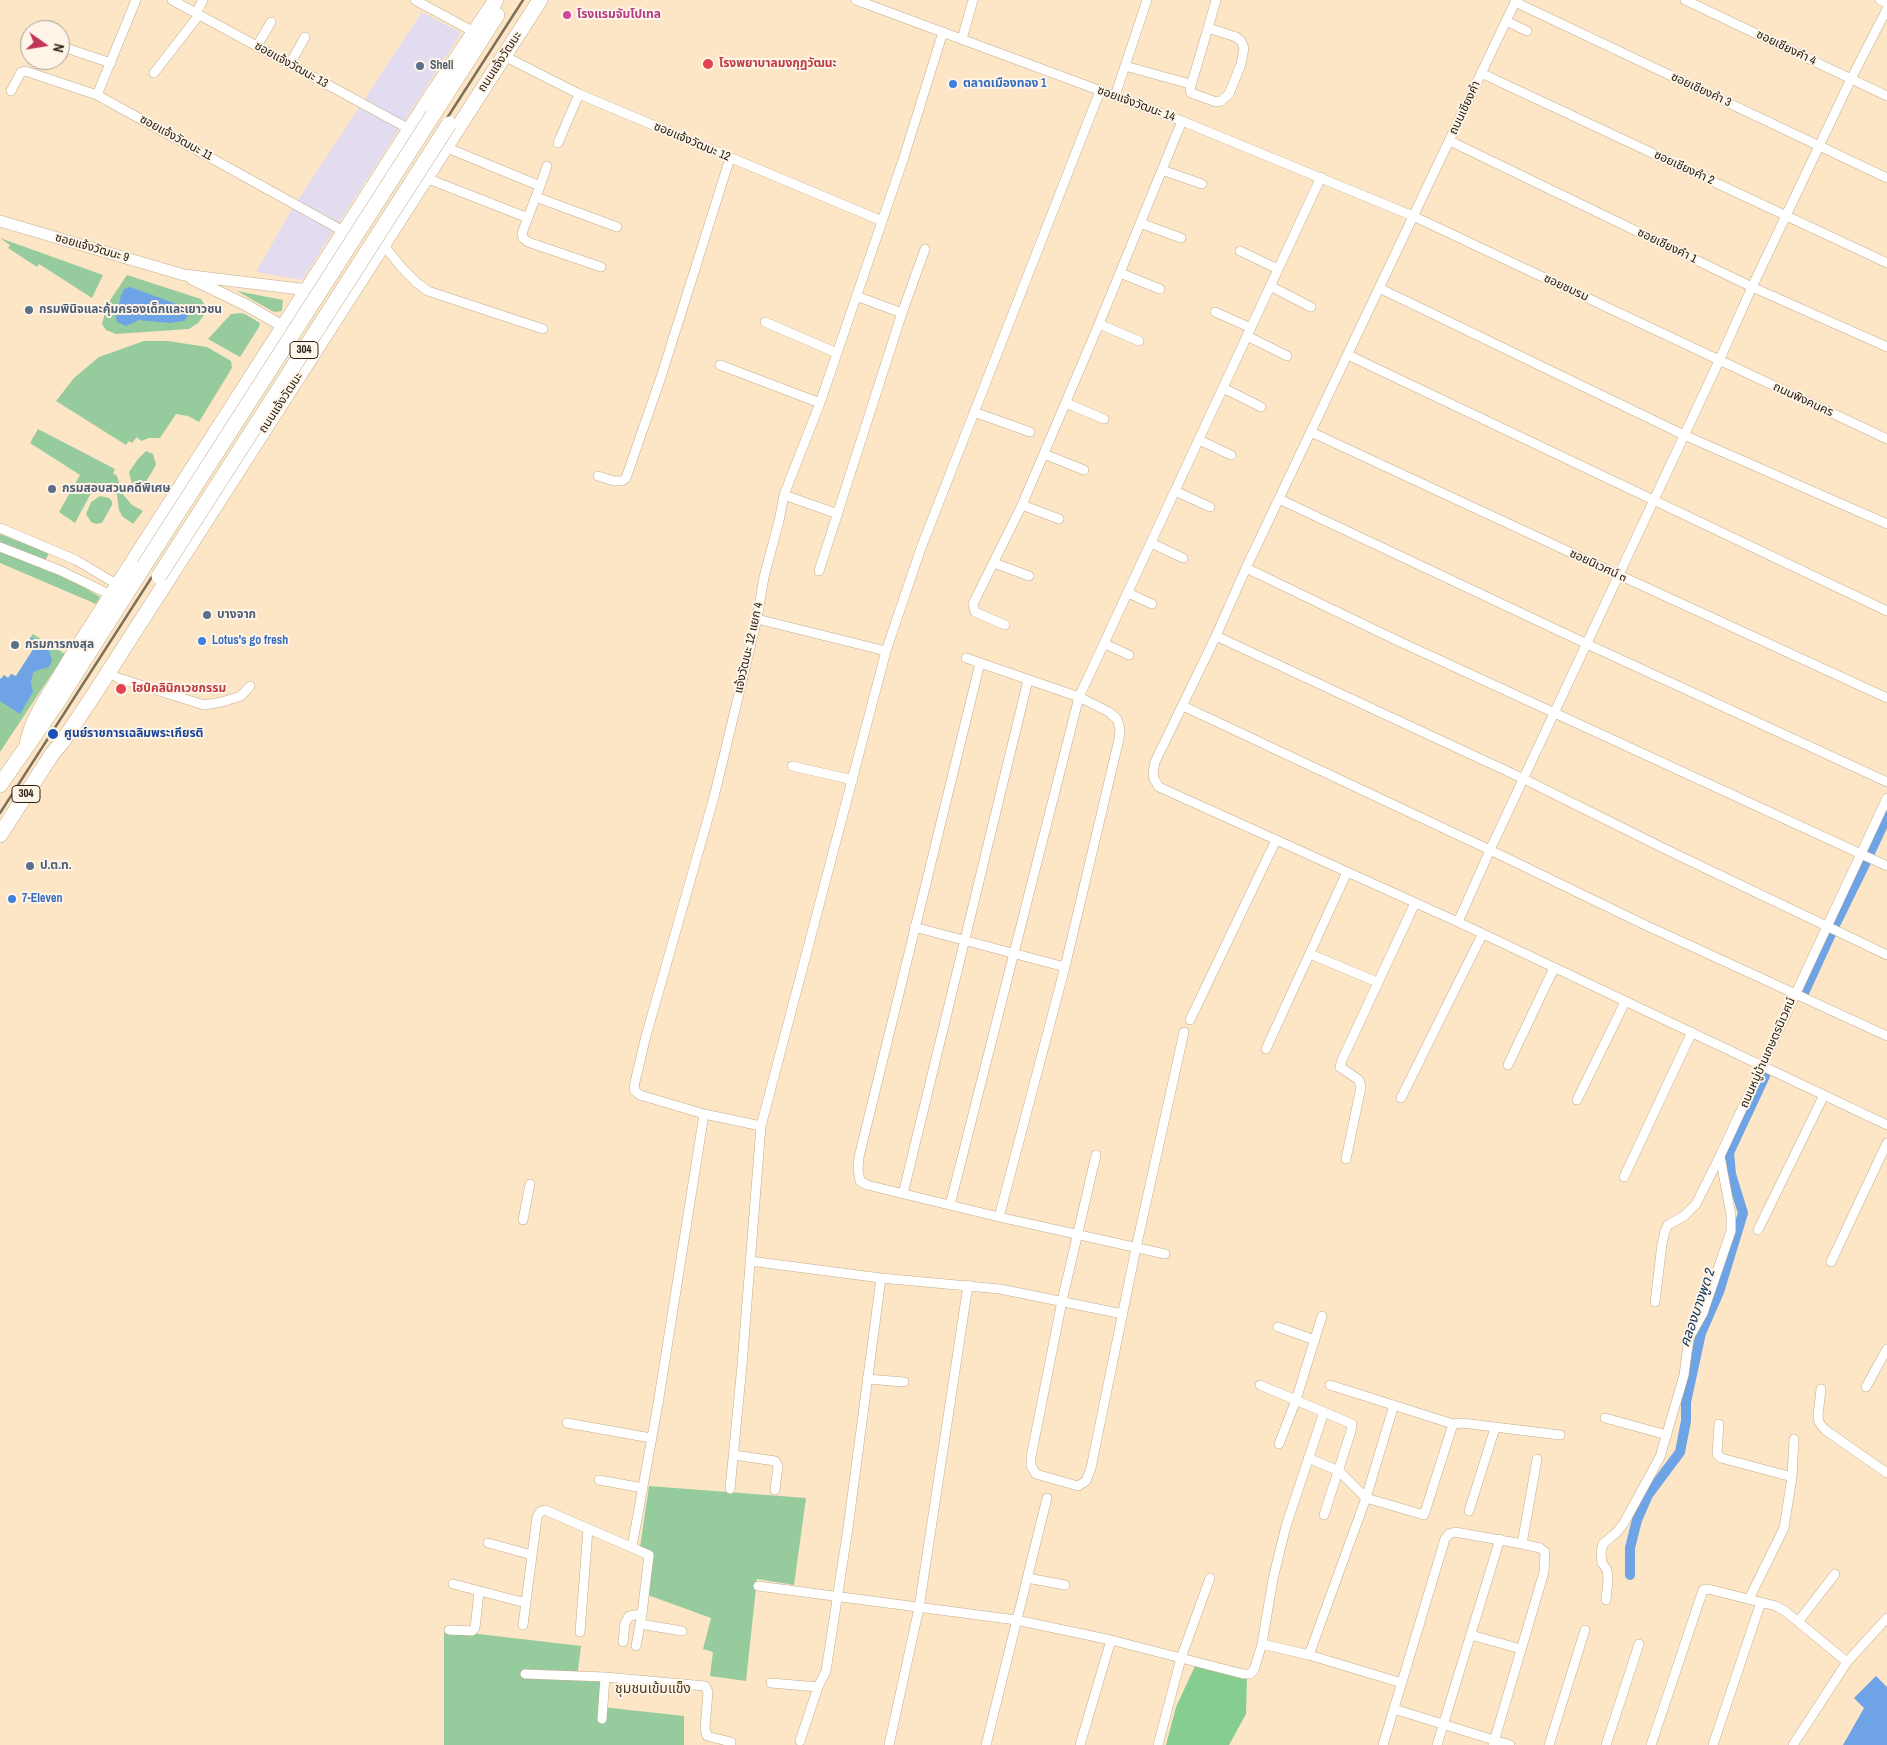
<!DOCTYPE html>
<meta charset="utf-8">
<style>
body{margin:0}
#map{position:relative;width:1887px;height:1745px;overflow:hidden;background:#fce6c5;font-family:"Archivo Narrow",sans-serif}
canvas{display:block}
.north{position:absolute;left:20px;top:20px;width:50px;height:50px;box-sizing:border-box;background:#fef5e8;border:1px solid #a8a093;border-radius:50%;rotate:103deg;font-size:14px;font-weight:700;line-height:20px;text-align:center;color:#282014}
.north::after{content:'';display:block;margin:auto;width:18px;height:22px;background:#c33356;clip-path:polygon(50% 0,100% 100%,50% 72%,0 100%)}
</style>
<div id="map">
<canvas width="1887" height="1745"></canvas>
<div class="north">N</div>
</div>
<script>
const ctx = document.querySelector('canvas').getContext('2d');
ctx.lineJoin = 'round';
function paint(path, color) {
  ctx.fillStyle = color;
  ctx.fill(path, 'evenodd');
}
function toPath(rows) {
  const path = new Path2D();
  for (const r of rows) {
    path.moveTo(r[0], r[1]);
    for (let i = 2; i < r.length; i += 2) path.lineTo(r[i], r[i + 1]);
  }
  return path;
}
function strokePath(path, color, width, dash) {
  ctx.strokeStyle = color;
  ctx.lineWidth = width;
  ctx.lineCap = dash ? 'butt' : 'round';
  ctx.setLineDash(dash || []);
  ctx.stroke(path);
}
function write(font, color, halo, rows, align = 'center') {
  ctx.font = font + ' "Archivo Narrow","Noto Sans Thai",sans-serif';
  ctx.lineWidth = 4;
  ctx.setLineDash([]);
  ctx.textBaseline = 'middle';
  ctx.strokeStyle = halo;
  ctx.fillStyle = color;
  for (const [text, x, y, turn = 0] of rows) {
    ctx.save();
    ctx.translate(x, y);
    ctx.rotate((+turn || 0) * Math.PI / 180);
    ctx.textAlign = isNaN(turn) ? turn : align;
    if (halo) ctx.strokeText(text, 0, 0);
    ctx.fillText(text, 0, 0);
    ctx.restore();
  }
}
const commercial = toPath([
 [422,12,461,33,302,280,256,272,292,209]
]);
const green = toPath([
 [0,238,103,275,92,298,39,264,37,267,8,248,10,245],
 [127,275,201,299,206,307,204,315,198,323,189,329,116,334,106,330,102,324,107,305],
 [237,291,283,300,282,311,274,312],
 [240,313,245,314,260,323,259,327,240,357,208,339,231,314],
 [144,341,168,341,207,347,231,361,232,368,199,422,188,416,176,414,160,438,149,438,141,441,137,437,132,443,129,441,126,445,56,401,74,378,99,357],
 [38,429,115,469,113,473,117,476,122,493,132,505,143,511,133,524,122,516,119,510,117,495,112,492,104,489,98,489,90,495,75,523,59,512,80,475,30,443],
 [146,451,153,454,156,464,155,467,145,483,132,484,129,472,138,459],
 [100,496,109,498,112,501,112,505,102,523,96,524,91,522,86,514,91,502],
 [0,534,49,553,45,561,0,544],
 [0,551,75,582,100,597,96,604,0,563],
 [33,634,65,654,0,752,0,678,1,679,4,675,8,678,11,674,16,676,34,648,27,643],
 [649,1486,806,1498,794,1585,757,1579,746,1681,710,1676,713,1652,703,1649,711,1618,645,1594,654,1553,640,1547],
 [444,1630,581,1646,577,1678,604,1680,602,1707,684,1716,684,1745,444,1745]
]);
const forest = toPath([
 [1195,1666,1247,1675,1246,1714,1229,1745,1166,1745,1176,1707]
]);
const water = toPath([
 [130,287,182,306,191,310,191,312,184,321,170,323,139,320,126,326,117,322,116,318,121,295,124,289],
 [31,637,48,648,52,660,49,667,38,670,33,673,31,682,33,692,20,714,0,701,0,678,1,679,4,675,8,678,11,674,16,676,34,648,27,643],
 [1876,1676,1887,1687,1887,1745,1843,1745,1864,1708,1854,1698]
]);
const canal = toPath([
 [1870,853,1887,816],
 [1836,923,1866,862],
 [1804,993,1831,934],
 [1630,1575,1630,1548,1637,1520,1648,1495,1680,1452,1686,1421,1686,1402,1701,1333,1719,1292,1743,1213,1731,1174,1729,1153,1765,1076]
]);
const minor = toPath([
 [172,0,411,130],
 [415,0,474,32],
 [856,0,1182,121,1413,216,1887,439],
 [1516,0,1246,568,1216,636,1155,762,1153,773,1154,779,1159,787,1458,922,1887,1125],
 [1685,0,1887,96],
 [1880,0,1887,3],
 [1515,2,1887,178],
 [196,13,203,0],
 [1506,21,1527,31],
 [1208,28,1236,37,1241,41,1244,48,1241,64,1229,94,1221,101,1216,102,1191,93,1190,89,1208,28],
 [1208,28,1216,0],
 [962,39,973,0],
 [60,46,111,63],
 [257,46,271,22],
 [504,56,579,94,882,221],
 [290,64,305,37],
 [1125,66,1190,84],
 [154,73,199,15],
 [1481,73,1887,263],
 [11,91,21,72,25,71,97,95,345,232],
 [97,95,136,0],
 [1115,96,1147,0],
 [1450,141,1752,287,1887,347],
 [558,143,579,94],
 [445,147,540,186,522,233,523,238,528,242,601,267],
 [1162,170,1202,184],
 [426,178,528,218],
 [540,186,547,166],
 [536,197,617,227],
 [1140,223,1181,238],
 [383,244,401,267,417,283,428,291,543,329],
 [1240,251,1278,269],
 [1120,273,1160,289],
 [1270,286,1311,307],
 [1379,288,1684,435,1887,524],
 [856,296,902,313],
 [1215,312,1251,328],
 [765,322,837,353],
 [1099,324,1139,341],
 [1247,336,1287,356],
 [1348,355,1887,611],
 [720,365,820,403],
 [1223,388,1261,407],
 [1066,403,1104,419],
 [974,412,1030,432],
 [1311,432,1619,575,1887,698],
 [1199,440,1231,455],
 [1044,454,1084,470],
 [598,476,614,481,622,481,626,478,661,377,730,158],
 [1175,491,1210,507],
 [784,495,838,514],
 [1279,499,1587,644,1887,782],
 [1022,505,1059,519],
 [0,528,76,560,118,585],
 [1151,543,1183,558],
 [0,547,59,570,111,595],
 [994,563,1029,576],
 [1246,568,1396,640,1887,866],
 [819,571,902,313,925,249],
 [1128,593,1152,604],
 [757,619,886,651],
 [1005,625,975,612,973,604,1022,505,1099,324,1182,121],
 [1216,636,1524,779,1663,848,1887,955],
 [1105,644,1129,655],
 [966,658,1079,697,1109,712,1117,719,1120,729,1119,739,1065,967,999,1217],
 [980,663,859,1157,858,1169,860,1181,867,1185,999,1217,1165,1254],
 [108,672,118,678,204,705,222,702,241,696,250,686],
 [1183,706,1490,850,1643,924,1887,1036],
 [792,766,853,780],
 [1458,922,1490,850,1719,361,1752,287,1851,79,1887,9],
 [914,927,1065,967],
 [1310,954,1377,982],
 [1190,1020,1276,840],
 [1266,1049,1347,872],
 [1508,1065,1554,968],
 [1401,1098,1482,935],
 [1577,1100,1625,1002],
 [761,1126,704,1114,640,1095,634,1090,635,1082,646,1036,714,797,757,619,764,577,779,521,784,495,820,403,904,157,943,32],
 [1096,1155,1062,1301,1031,1457,1031,1466,1036,1474,1078,1486,1086,1481,1091,1468,1136,1248,1184,1032],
 [1346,1159,1361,1087,1359,1080,1340,1067,1342,1060,1415,903],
 [1624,1177,1692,1032],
 [903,1194,1028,680],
 [950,1205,1079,697,1321,177],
 [523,1220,530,1184],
 [1758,1230,1824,1095],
 [750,1261,881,1278,1000,1289,1123,1314],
 [1831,1262,1887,1143],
 [1655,1302,1662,1244,1665,1231,1668,1225,1684,1216,1696,1204,1720,1156,1887,798],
 [1278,1327,1315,1340],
 [867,1379,904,1382],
 [1330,1385,1453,1424,1462,1423,1560,1435],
 [1866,1387,1887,1349],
 [1821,1389,1818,1416,1819,1422,1824,1429,1887,1473],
 [1324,1412,1352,1424,1351,1431,1324,1515],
 [1605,1418,1667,1435],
 [567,1423,651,1438],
 [1719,1424,1717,1454,1721,1458,1792,1477],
 [1279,1444,1296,1400,1322,1316],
 [734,1455,775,1461,778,1466,775,1490],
 [1308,1458,1339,1471,1366,1498,1424,1515,1453,1424],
 [599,1480,643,1488],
 [730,1489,742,1365,761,1126,886,651,921,548,1100,91],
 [1469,1511,1495,1428],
 [488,1543,532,1555],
 [1522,1544,1537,1459],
 [632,1547,658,1404,704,1114],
 [1027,1578,1065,1585],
 [453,1584,526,1603],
 [758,1586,1016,1620,1111,1640,1243,1674,1250,1674,1254,1670,1262,1644,1273,1579,1286,1526,1324,1412,1260,1385],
 [1749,1599,1784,1528,1792,1477,1794,1439],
 [1606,1600,1608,1579,1607,1570,1602,1563,1601,1553,1603,1544,1617,1532,1624,1523,1660,1457,1684,1375,1689,1338,1703,1313,1731,1231,1731,1215,1720,1156],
 [1798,1622,1835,1574],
 [640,1624,682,1631],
 [523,1625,537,1517,540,1512,545,1510,649,1555,642,1614,636,1646],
 [449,1630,472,1631,475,1628,479,1592],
 [580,1632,588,1529],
 [1471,1635,1521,1649],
 [623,1642,625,1623,629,1616,642,1614],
 [1262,1644,1309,1655,1366,1498,1394,1405],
 [1309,1655,1402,1683],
 [525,1674,605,1677,705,1686,708,1692,705,1728,707,1736,731,1742,731,1745],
 [771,1683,818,1687],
 [1394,1709,1510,1745],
 [602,1719,605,1677],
 [800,1741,818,1687,826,1671,848,1528,881,1278],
 [889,1745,919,1608,968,1285],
 [986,1745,1047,1498],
 [1080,1745,1111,1640],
 [1158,1745,1181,1658,1210,1578],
 [1383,1745,1445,1539,1449,1534,1455,1532,1522,1544,1540,1548,1545,1552,1544,1572,1493,1745],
 [1437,1745,1500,1539],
 [1549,1745,1585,1630],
 [1606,1745,1639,1644],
 [1651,1745,1703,1590,1708,1589,1776,1606,1785,1611,1847,1662],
 [1713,1745,1761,1602],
 [1793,1745,1847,1662,1887,1618]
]);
const tertiary = toPath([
 [0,221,184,275,308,290],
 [192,279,246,305,284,327]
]);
const primary = toPath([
 [433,115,497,15],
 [27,743,33,724,41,708,73,655,430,98,496,0],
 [0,785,57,703,144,566],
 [0,835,52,754,63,741,93,696,540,0]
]);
const rail = toPath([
 [0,813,523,0]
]);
const primaryBridge = toPath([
 [144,566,433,115],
 [159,576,449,124]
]);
const markers = [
 [567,15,5,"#d1479c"],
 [708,64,6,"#e0444e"],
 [420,66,5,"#5c6f8a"],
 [953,84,5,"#3f7fe0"],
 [29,310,5,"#5c6f8a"],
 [52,489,5,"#5c6f8a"],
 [207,615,5,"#5c6f8a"],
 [202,641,5,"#3f7fe0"],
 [15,645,5,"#5c6f8a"],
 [121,689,6,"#e0444e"],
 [53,734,6,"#1a4fb4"],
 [30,866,5,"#5c6f8a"],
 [12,899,5,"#3f7fe0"]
];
const shields = [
 [304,350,28],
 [26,794,28]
];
const shieldNames = [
 ["304",304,350],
 ["304",26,794]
];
const hotelNames = [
 ["โรงแรมจัมโปเทล",577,15]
];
const streetNames = [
 ["ซอยเชียงคำ 4",1786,48,26],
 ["ถนนแจ้งวัฒนะ",500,62,-57],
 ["ซอยแจ้งวัฒนะ 13",291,65,29],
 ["ซอยเชียงคำ 3",1701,90,25],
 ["ซอยแจ้งวัฒนะ 14",1136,104,20],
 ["ถนนเชียงคำ",1465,108,-65],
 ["ซอยแจ้งวัฒนะ 11",176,138,29],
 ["ซอยแจ้งวัฒนะ 12",692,142,23],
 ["ซอยเชียงคำ 2",1684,168,25],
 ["ซอยเชียงคำ 1",1667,246,26],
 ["ซอยแจ้งวัฒนะ 9",92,248,16],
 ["ซอยชมรม",1566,288,25],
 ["ถนนพิงคนคร",1803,400,25],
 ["ถนนแจ้งวัฒนะ",281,403,-57],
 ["ซอยนิเวศน์ ๓",1598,566,25],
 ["แจ้งวัฒนะ 12 แยก 4",749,648,-77],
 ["ถนนหมู่บ้านเกษตรนิเวศน์",1768,1053,-66]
];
const healthNames = [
 ["โรงพยาบาลมงกุฎวัฒนะ",719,64],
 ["ไฮป์คลินิกเวชกรรม",132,689]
];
const serviceNames = [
 ["Shell",430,66],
 ["กรมพินิจและคุ้มครองเด็กและเยาวชน",39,310],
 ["กรมสอบสวนคดีพิเศษ",62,489],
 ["บางจาก",217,615],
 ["กรมการกงสุล",25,645],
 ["ป.ต.ท.",40,866]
];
const shopNames = [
 ["ตลาดเมืองทอง 1",963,84],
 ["Lotus's go fresh",212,641],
 ["7-Eleven",22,899]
];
const transitNames = [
 ["ศูนย์ราชการเฉลิมพระเกียรติ",64,734]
];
const waterNames = [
 ["คลองบางพูด 2",1698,1308,-71]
];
const neighbourhoodNames = [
 ["ชุมชนเข้มแข็ง",653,1689]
];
paint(commercial, '#e3dbf0');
paint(green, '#96cc9d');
paint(forest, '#85cd90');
paint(water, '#6ea3e5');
strokePath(canal, '#6ea3e5', 10);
strokePath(minor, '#c2ac8d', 10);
strokePath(tertiary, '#c2ac8d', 12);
strokePath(primary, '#c2ac8d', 16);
strokePath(minor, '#fff', 9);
strokePath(tertiary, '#fff', 11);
strokePath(primary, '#fff', 15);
strokePath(rail, '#7d6f5b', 2.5);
strokePath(primaryBridge, '#c2ac8d', 16, []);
strokePath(primaryBridge, '#fff', 15);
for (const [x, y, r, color] of markers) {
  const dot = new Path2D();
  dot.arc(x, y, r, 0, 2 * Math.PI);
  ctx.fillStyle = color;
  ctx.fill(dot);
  strokePath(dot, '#fef5e8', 2);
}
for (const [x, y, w] of shields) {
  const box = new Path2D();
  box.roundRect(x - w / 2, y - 8.5, w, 17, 4);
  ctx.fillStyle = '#fef5e8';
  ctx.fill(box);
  strokePath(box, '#282014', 1);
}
write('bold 11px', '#282014', null, shieldNames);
write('bold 12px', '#b23c85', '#fef5e8', hotelNames, 'left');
write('12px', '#282014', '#fef5e8', streetNames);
write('bold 12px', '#be3a42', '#fef5e8', healthNames, 'left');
write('bold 12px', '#4e5e75', '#fef5e8', serviceNames, 'left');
write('bold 12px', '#366cbe', '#fef5e8', shopNames, 'left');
write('bold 12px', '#164399', '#fef5e8', transitNames, 'left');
write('italic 14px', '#0c325b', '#fef5e8', waterNames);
write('14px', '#4b3a1d', '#fef5e8', neighbourhoodNames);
</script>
